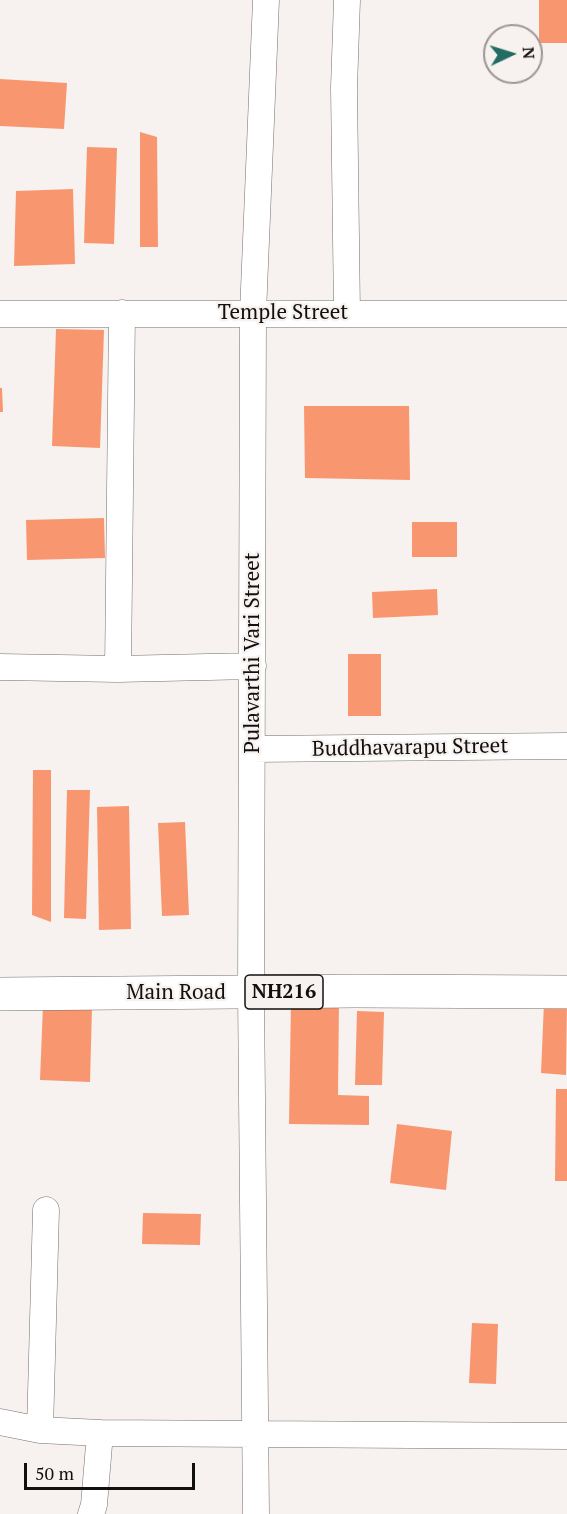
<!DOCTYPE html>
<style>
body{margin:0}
#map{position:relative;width:567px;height:1514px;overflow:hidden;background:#f7f1ef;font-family:"PT Serif",serif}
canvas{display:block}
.north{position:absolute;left:483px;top:24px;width:60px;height:60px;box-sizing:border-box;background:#f7f1ef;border:2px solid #9b9795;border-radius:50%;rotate:86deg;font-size:16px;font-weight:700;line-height:24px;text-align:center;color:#11100f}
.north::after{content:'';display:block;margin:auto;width:21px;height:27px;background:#236c63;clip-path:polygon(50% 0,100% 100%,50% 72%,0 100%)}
.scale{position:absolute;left:24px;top:1463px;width:171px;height:27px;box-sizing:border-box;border:3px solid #11100f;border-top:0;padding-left:8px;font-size:18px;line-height:21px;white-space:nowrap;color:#11100f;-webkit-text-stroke:4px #f7f1ef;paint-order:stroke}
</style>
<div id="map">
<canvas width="567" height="1514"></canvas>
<div class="north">N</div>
<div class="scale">50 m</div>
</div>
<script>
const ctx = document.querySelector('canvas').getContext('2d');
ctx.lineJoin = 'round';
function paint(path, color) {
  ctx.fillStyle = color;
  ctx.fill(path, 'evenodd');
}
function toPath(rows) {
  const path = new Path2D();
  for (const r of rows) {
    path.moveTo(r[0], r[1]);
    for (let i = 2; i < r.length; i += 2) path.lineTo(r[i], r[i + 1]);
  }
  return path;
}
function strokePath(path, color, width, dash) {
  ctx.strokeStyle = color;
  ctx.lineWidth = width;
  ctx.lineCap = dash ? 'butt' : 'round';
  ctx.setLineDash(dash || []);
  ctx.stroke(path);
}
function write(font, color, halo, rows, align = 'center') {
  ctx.font = font + ' "PT Serif",serif';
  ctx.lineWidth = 4.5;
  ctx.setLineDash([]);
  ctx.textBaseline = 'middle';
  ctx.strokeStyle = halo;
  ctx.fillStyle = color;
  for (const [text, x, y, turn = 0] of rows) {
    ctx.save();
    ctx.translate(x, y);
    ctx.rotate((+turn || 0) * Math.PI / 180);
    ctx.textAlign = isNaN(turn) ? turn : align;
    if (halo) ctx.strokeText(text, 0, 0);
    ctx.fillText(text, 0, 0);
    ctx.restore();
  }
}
const building = toPath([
 [539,0,567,0,567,43,539,43],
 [0,79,67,83,64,129,0,126],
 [140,132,157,137,158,247,140,247],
 [87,147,117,148,114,244,84,243],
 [73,189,75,264,14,266,16,191],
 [56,329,104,330,100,448,52,446],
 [0,388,2,388,3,412,0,412],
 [304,406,409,406,410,480,305,478],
 [104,518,105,558,27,560,26,520],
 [412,522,457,522,457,557,412,557],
 [437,589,438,615,373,618,372,592],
 [348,654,381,654,381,716,348,716],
 [33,770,51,770,51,922,32,915],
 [67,790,90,790,86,919,64,918],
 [129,806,131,929,99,930,97,807],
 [185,822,189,915,162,916,158,823],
 [291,1001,339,1002,338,1095,369,1096,369,1125,289,1124],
 [544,1002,567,1003,566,1075,541,1073],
 [43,1005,92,1007,90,1082,40,1080],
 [357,1011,384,1012,382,1085,355,1085],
 [556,1089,567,1089,567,1181,555,1181],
 [397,1124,452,1131,446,1190,390,1183],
 [143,1213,201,1214,200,1245,142,1244],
 [472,1323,498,1324,496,1384,469,1383]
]);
const minor = toPath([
 [347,0,344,88,347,313],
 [0,314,567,314],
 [0,667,118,669,253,666],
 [118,669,122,313],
 [253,749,567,746],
 [0,1422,40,1430,100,1433,567,1436],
 [40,1430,46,1210],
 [91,1514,94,1505,100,1433],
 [256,1514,251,993,253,313,266,0]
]);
const highway = toPath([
 [0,994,356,991,567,992]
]);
const shields = [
 [284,992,78]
];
const shieldNames = [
 ["NH216",284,992]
];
const streetNames = [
 ["Temple Street",283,313],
 ["Pulavarthi Vari Street",253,653,-90],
 ["Buddhavarapu Street",410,748,-1],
 ["Main Road",176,993]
];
paint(building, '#f8976f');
strokePath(minor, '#746f6d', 27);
strokePath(highway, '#746f6d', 34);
strokePath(minor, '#fff', 26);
strokePath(highway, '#fff', 33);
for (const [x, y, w] of shields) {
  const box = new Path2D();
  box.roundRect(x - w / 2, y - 17, w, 34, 4.5);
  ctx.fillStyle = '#f7f1ef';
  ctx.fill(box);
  strokePath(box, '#11100f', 1.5);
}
write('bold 20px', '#11100f', null, shieldNames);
write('21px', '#11100f', '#f7f1ef', streetNames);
</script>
